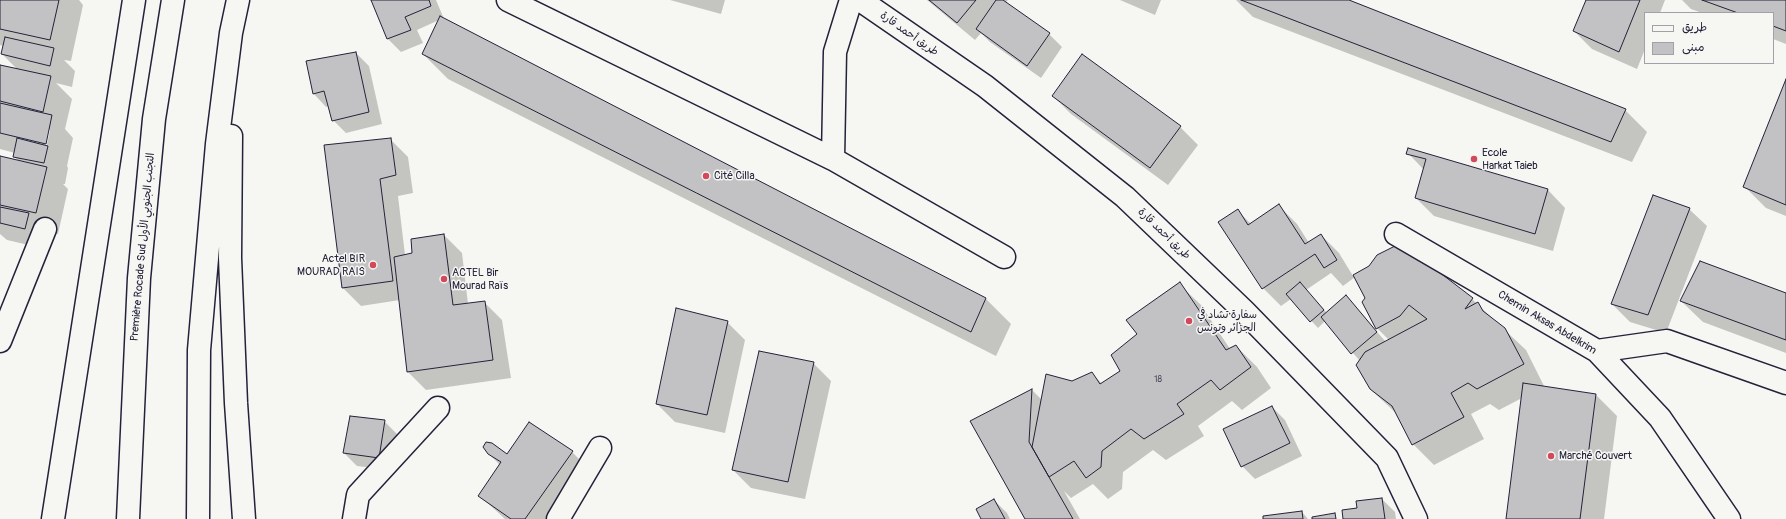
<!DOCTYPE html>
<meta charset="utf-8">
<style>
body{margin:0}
#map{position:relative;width:1786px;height:519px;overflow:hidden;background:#f6f6f2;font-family:Pangolin,"Playpen Sans Arabic",sans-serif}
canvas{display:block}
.legend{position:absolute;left:1644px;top:12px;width:130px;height:52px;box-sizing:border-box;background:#f6f6f2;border:1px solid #a1a1a9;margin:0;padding:5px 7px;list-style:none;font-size:12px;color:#22223b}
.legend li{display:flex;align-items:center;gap:8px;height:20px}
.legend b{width:20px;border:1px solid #a1a1a9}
</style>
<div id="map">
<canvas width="1786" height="519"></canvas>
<ul class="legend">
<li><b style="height:5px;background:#f6f6f2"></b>طريق</li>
<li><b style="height:11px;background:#c2c2c4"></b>مبنى</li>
</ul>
</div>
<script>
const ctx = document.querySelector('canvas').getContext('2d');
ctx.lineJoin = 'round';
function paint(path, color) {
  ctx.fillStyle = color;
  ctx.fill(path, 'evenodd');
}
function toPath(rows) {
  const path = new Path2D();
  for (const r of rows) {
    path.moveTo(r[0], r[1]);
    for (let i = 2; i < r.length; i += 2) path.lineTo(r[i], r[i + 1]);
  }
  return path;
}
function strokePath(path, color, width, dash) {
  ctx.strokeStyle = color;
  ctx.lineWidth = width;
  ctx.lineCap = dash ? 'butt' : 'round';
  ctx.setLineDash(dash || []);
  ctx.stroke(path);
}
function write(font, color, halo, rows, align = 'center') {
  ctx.font = font + ' Pangolin,"Playpen Sans Arabic",sans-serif';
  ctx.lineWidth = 3;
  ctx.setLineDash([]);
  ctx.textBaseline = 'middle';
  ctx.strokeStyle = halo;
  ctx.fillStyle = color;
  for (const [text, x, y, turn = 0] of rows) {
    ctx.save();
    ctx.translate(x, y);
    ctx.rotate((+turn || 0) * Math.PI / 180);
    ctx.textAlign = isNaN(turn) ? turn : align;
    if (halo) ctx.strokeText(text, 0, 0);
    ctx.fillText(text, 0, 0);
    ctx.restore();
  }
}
const shadow = toPath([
 [0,0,79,0,83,5,71,61,64,60,75,71,72,87,56,83,72,99,65,129,73,138,67,166,68,168,65,184,63,184,68,189,58,234,45,231,46,249,7,240,0,234,0,157,19,161,14,156,15,153,0,149,0,66,18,70,2,54,4,46,0,45],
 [48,130,50,130,46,149,44,149],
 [372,0,436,0,444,19,986,299,1011,324,996,356,448,79,423,54,439,20,417,30,423,43,401,52,388,39],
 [670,0,725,0,721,14],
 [927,0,1008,0,1005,3,1049,34,1062,47,1041,78,990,42,981,33,975,40],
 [1120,0,1161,0,1155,15],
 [1236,0,1347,0,1625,110,1647,132,1632,162,1253,17],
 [1587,0,1665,0,1660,13,1645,13,1645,49,1637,69,1592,49,1574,31],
 [1682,0,1786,0,1786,44,1773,39,1773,13,1702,13,1691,9],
 [356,53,369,66,382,124,346,133,333,120,329,106,326,107,314,94],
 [1786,82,1786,216,1766,208,1744,186],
 [1053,96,1180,127,1198,145,1168,185,1071,114],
 [390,139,408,157,413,193,398,196,405,255,413,253,444,235,462,253,468,304,484,302,502,320,511,378,426,390,408,372,400,300,361,306,343,288],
 [1408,153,1548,190,1565,208,1553,251,1434,216,1416,198,1424,170],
 [1279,206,1297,224,1309,243,1321,235,1339,253,1353,276,1370,267,1472,299,1526,350,1544,386,1542,387,1596,395,1617,416,1604,519,1507,519,1522,398,1499,410,1490,404,1471,414,1484,439,1434,465,1413,444,1397,414,1370,389,1360,361,1325,321,1318,328,1291,299,1281,306,1263,288,1238,211,1251,224],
 [1331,273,1343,286,1355,277,1367,299,1377,328,1390,341,1386,342,1346,297,1327,313,1306,290],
 [1689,209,1707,226,1666,333,1630,322,1612,304],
 [1179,284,1201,305,1230,349,1236,346,1257,367,1271,388,1242,410,1232,401,1198,426,1204,436,1166,460,1153,450,1123,472,1122,489,1108,499,1093,484,1071,498,1064,491,1080,519,1026,519,972,422,1032,390,1042,400,1072,382,1092,373,1102,384,1122,371,1138,334],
 [1786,294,1786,353,1703,322,1681,301],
 [727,322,745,340,725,433,675,422,657,404],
 [813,363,831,381,805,499,751,488,733,470],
 [1272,407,1285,420,1302,456,1255,479,1242,466],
 [384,421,397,434,391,470,357,466,344,453],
 [529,423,572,452,590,470,556,519,505,519,480,496,500,465,489,454,507,455],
 [1382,499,1395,512,1396,519,1344,519,1358,509],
 [994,500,1007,513,1010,519,982,519],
 [1302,512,1308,519,1264,519]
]);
const building = toPath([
 [0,0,59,0,50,40,0,29,0,0],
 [371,0,429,0,431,6,405,17,411,30,387,39,371,0],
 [929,0,976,0,957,23,929,0],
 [996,0,1003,0,1050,33,1027,66,976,29,996,0],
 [1241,0,1349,0,1626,109,1611,142,1241,0],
 [1586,0,1640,0,1619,52,1573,31,1586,0],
 [1702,0,1786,0,1786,31,1773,26,1773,13,1738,13,1702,0],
 [440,16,986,298,971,332,422,54,440,16],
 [5,37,54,48,50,66,1,54,5,37],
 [356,52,369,112,332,121,324,91,313,94,306,61,356,52],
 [1082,54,1181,126,1150,168,1052,96,1082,54],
 [0,65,51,76,43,112,0,101,0,65],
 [1786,79,1786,205,1743,187,1786,79],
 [0,103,52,115,46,144,0,133,0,103],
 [17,138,48,146,44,163,13,157,17,138],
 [391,138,396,175,380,179,393,281,342,288,324,145,391,138],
 [1408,148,1548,189,1535,234,1415,198,1426,159,1406,154,1408,148],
 [0,156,47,167,36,213,0,205,0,156],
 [1653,195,1690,208,1648,315,1611,304,1653,195],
 [1279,204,1305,244,1321,234,1337,260,1324,268,1315,254,1262,289,1218,222,1238,209,1248,225,1279,204],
 [0,207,29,213,25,229,0,223,0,207],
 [444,234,453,305,485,301,493,360,407,372,394,257,412,253,411,239,444,234],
 [1401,243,1473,298,1465,309,1478,302,1483,311,1505,328,1524,364,1477,389,1468,383,1451,393,1464,417,1412,445,1392,406,1370,389,1356,365,1365,352,1427,319,1409,305,1400,316,1376,329,1362,302,1365,298,1353,275,1369,266,1377,255,1401,243],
 [1700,261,1786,293,1786,340,1680,301,1700,261],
 [1180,282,1226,350,1236,345,1251,367,1220,390,1211,380,1177,404,1184,414,1144,439,1131,429,1102,451,1101,467,1086,478,1074,461,1049,477,1032,447,1046,374,1072,381,1092,372,1100,384,1120,371,1111,355,1137,334,1126,320,1180,282],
 [1300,282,1324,310,1310,322,1286,294,1300,282],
 [1346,295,1377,332,1351,354,1321,317,1346,295],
 [676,308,728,321,707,415,656,404,676,308],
 [759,351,814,362,788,482,732,470,759,351],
 [1523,383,1596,394,1580,519,1506,519,1523,383],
 [1032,389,1029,442,1073,519,1025,519,970,421,1032,389],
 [1272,406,1290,443,1241,467,1223,429,1272,406],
 [350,416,385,420,379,458,343,453,350,416],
 [529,422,573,451,525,519,511,519,478,496,501,462,488,454,483,447,486,442,492,443,507,454,529,422],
 [1382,498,1385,519,1343,519,1342,510,1357,508,1356,501,1382,498],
 [994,499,1005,519,981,519,976,509,994,499],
 [1302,511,1303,519,1263,519,1263,516,1302,511],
 [1335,513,1336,519,1312,519,1312,517,1335,513]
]);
const minor = toPath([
 [508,0,833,159],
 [851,0,835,52,833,159,1004,257],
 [860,0,985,86,1125,197,1244,311,1387,458,1416,519],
 [1396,234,1597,351,1660,418,1729,519],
 [0,341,45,229],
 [1597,351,1667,341,1786,383],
 [354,519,358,495,438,408],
 [558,519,600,448]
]);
const highway = toPath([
 [231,136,230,258,236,403,244,519],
 [53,519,134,0],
 [128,519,139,278,154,119,173,0],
 [198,519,199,350,217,144,231,33,238,0]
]);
const markers = [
 [1474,159,4,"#d1495b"],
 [706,176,4,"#d1495b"],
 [373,265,4,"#d1495b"],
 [444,279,4,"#d1495b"],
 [1189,321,4,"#d1495b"],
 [1551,456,4,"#d1495b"]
];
const numberNames = [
 ["18",1158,380]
];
const streetNames = [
 ["طريق أحمد قارة",909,34,35],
 ["طريق أحمد قارة",1164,234,44],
 ["Première Rocade Sud التجنب الجنوبي الأول",143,247,-85],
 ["Chemin Aksas Abdelkrim",1547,323,31]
];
const poiNames = [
 ["Ecole",1482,153],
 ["Harkat Taieb",1482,166],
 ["Cité Cilla",714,176],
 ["Actel BIR",365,259,"right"],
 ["MOURAD RAIS",365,272,"right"],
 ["ACTEL Bir",452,273],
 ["Mourad Raïs",452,286],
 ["سفارة تشاد في",1197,315],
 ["الجزائر وتونس",1197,328],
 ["Marché Couvert",1559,456]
];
paint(shadow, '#0003');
paint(building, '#c2c2c4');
strokePath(building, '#22223b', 1);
strokePath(minor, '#22223b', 25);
strokePath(highway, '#22223b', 25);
strokePath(minor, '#f6f6f2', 22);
strokePath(highway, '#f6f6f2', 22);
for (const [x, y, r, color] of markers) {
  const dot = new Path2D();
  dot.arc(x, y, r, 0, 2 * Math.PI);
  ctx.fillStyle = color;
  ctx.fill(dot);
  strokePath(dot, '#f6f6f2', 1.5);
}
write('9px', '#4a4a5d', null, numberNames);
write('11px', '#22223b', '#f6f6f2', streetNames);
write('11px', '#22223b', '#f6f6f2', poiNames, 'left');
</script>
